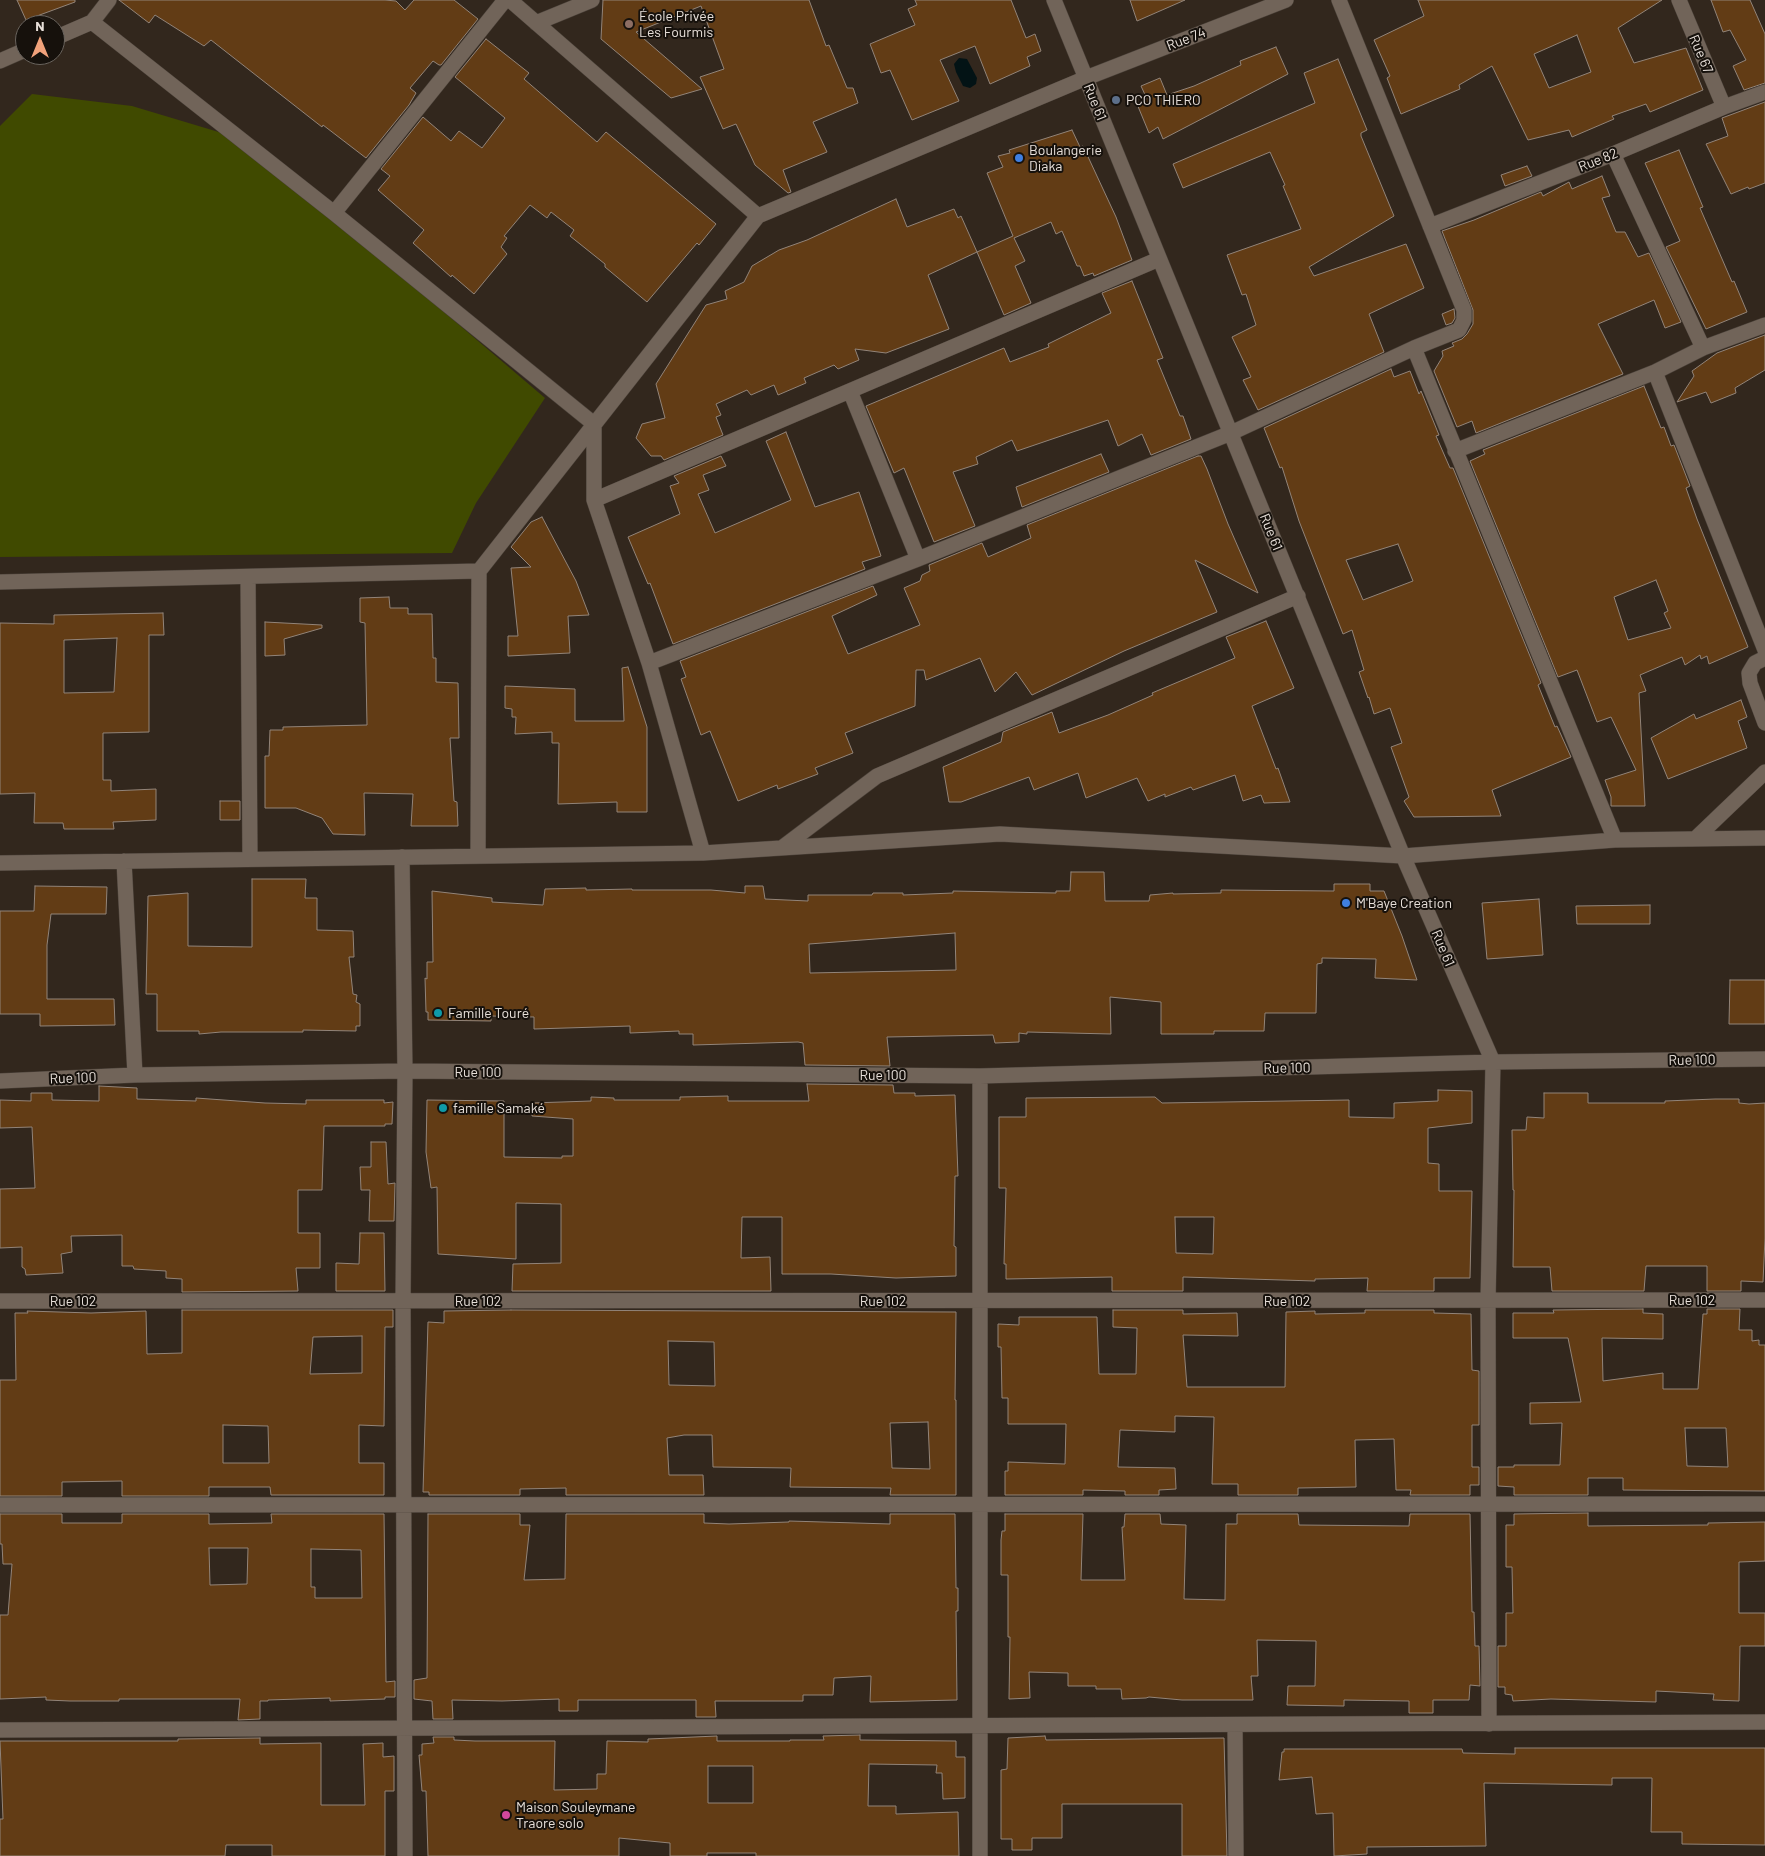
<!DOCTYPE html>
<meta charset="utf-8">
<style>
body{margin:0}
#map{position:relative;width:1765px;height:1856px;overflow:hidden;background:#32271d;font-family:Barlow,sans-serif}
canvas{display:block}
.north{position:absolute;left:15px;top:15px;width:50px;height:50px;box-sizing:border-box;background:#16110c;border:1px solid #6a645e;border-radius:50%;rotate:0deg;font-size:14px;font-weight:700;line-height:20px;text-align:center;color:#e8e0da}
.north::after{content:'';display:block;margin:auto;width:18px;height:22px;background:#f1a27b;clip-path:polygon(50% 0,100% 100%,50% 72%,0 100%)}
</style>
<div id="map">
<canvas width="1765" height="1856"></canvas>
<div class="north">N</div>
</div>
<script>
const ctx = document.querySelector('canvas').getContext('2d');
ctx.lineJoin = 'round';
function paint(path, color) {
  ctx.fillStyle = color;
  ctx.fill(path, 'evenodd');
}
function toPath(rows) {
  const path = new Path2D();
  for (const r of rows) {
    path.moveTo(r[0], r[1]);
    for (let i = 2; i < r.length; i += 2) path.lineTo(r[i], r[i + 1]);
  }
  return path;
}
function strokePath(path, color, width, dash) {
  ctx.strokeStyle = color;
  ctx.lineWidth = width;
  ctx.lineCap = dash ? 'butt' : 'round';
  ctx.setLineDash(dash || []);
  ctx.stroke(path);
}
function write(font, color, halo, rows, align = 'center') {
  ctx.font = font + ' Barlow,sans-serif';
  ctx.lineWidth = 4;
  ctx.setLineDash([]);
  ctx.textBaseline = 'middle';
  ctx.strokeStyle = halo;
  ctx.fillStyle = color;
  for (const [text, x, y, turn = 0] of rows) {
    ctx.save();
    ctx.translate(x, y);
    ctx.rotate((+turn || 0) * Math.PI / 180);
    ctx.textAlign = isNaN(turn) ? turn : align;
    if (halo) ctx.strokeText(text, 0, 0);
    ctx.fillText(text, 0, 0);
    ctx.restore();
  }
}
const green = toPath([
 [32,94,132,106,222,133,417,289,545,398,476,503,452,553,0,557,0,126]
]);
const water = toPath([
 [959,58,967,59,977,78,976,84,970,88,963,86,956,72,954,64]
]);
const building = toPath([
 [17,0,75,0,75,2,26,20,17,0],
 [119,0,385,0,396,1,405,10,414,0,454,0,478,19,441,65,439,65,433,61,410,88,416,93,409,105,366,158,323,125,322,127,211,40,204,46,155,15,149,23,119,0],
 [603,0,809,0,826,46,829,45,847,88,853,88,858,103,813,122,827,152,783,170,791,192,788,193,755,165,736,124,723,129,700,77,724,69,701,6,636,32,702,89,671,98,601,39,603,0],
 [915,0,1011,0,1026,38,1035,34,1041,51,1027,57,1030,66,990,84,975,46,940,60,959,101,912,120,890,70,881,73,870,44,915,25,908,9,917,5,915,0],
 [1130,0,1185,0,1137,21,1130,0],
 [1418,0,1662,0,1618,28,1634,63,1686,48,1703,90,1650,112,1646,104,1612,116,1614,119,1572,137,1569,130,1528,140,1492,66,1459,85,1460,89,1401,114,1387,78,1390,76,1374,40,1424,16,1418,0],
 [1577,35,1591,72,1549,88,1534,54,1577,35],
 [1711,0,1750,0,1765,34,1765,83,1744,90,1733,66,1746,60,1730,30,1723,32,1711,0],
 [486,39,529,73,524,79,597,142,606,132,716,224,699,245,697,243,647,302,605,267,605,264,570,236,574,230,551,212,547,218,530,205,504,236,507,238,501,247,507,254,474,294,452,275,451,277,413,243,424,230,378,190,390,176,381,169,423,117,451,141,459,131,482,148,505,118,455,77,486,39],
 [1276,47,1288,74,1163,139,1158,127,1149,133,1137,104,1147,99,1141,86,1160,78,1167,95,1194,86,1241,65,1240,61,1276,47],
 [1338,59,1367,130,1361,133,1361,136,1394,216,1309,267,1314,276,1406,244,1424,288,1369,314,1384,352,1258,410,1243,380,1251,377,1232,337,1256,325,1246,294,1242,295,1227,255,1301,229,1283,186,1285,185,1270,152,1183,188,1173,164,1315,103,1304,73,1338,59],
 [1765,102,1765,183,1749,189,1748,187,1731,194,1706,144,1728,136,1722,118,1765,102],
 [1072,130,1080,147,1083,146,1116,217,1132,260,1094,276,1093,273,1084,276,1080,266,1077,266,1062,231,1056,234,1051,222,1014,238,1025,261,1015,266,1031,303,1004,315,977,252,1013,236,987,173,1003,167,998,156,1010,153,1009,150,1072,130],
 [1679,150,1703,207,1700,208,1732,282,1734,281,1747,312,1706,329,1666,247,1680,241,1645,163,1679,150],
 [1527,166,1532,176,1505,186,1501,175,1527,166],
 [1602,176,1610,196,1602,198,1616,232,1625,232,1638,257,1649,253,1681,322,1665,328,1654,300,1598,324,1623,374,1476,433,1472,421,1457,427,1434,371,1443,356,1442,351,1454,346,1452,343,1462,339,1467,334,1473,324,1473,310,1442,231,1474,220,1541,192,1543,196,1569,182,1572,189,1602,176],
 [896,199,907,227,954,209,958,218,961,216,977,252,928,275,949,329,886,353,855,349,859,360,838,369,834,365,804,378,806,383,778,395,774,385,751,395,747,390,716,404,721,415,716,417,723,435,664,460,661,456,651,456,636,438,642,424,665,418,656,384,706,305,727,299,725,291,744,282,752,266,779,250,807,240,896,199],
 [1132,281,1163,358,1157,360,1180,416,1183,416,1191,439,1151,455,1142,434,1118,446,1108,420,1017,451,1012,440,976,457,978,464,953,472,975,526,934,542,904,468,894,473,866,406,1004,348,1010,362,1049,347,1048,344,1111,313,1102,293,1132,281],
 [1454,309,1455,318,1452,323,1446,325,1442,314,1454,309],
 [1765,335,1765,370,1735,388,1736,393,1711,403,1706,392,1677,402,1694,376,1692,371,1717,353,1765,335],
 [1391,369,1394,377,1410,371,1419,394,1421,391,1439,435,1436,436,1450,468,1453,468,1541,683,1538,685,1555,727,1557,726,1571,757,1492,790,1501,816,1414,817,1404,801,1409,797,1391,747,1402,743,1390,708,1374,714,1369,697,1368,698,1359,672,1364,670,1352,630,1343,634,1299,521,1282,467,1280,468,1264,428,1391,369],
 [1398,544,1413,581,1363,600,1346,560,1398,544],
 [1644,386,1661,428,1664,427,1671,446,1674,445,1690,486,1686,488,1697,519,1748,647,1709,664,1707,656,1701,659,1700,655,1685,665,1682,657,1640,675,1646,691,1639,693,1645,806,1611,806,1611,797,1605,780,1636,770,1611,717,1597,722,1577,670,1558,677,1470,461,1485,454,1483,450,1644,386],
 [1656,580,1668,611,1664,613,1671,628,1628,640,1614,597,1656,580],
 [786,432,815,507,859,492,881,556,862,562,865,569,673,644,650,583,648,584,628,537,680,514,670,486,679,483,674,476,721,456,726,466,703,475,709,490,698,494,715,533,791,500,766,441,786,432],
 [1101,454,1109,472,1022,507,1016,487,1101,454],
 [1198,456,1201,456,1207,469,1228,524,1258,593,1195,560,1217,612,1124,651,1032,695,1016,672,995,692,980,658,926,680,924,670,916,670,915,706,845,733,853,753,815,768,818,774,778,789,777,785,738,801,710,731,701,735,681,679,686,677,680,661,873,586,877,595,832,616,848,654,920,625,904,588,920,581,922,575,930,571,929,565,982,543,988,557,1031,538,1027,525,1198,456],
 [542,517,576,581,589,615,568,616,570,653,508,656,508,636,518,636,511,568,531,567,511,547,531,522,542,517],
 [389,597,390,608,408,608,408,614,432,614,433,658,436,658,436,682,458,683,459,738,450,738,454,801,457,802,458,826,411,826,413,794,364,793,365,835,333,834,322,818,296,808,265,808,265,756,269,756,270,730,283,730,283,727,367,725,365,623,360,622,360,598,389,597],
 [163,613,164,635,149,635,149,732,103,733,103,780,111,780,111,791,156,789,156,820,113,822,114,829,64,829,63,823,34,823,35,793,0,794,0,623,54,624,54,615,163,613],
 [117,638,114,692,64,693,64,640,117,638],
 [1266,621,1294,688,1252,706,1276,769,1278,768,1290,802,1264,803,1261,795,1243,801,1235,775,1193,790,1191,787,1165,797,1165,794,1148,801,1137,778,1086,798,1078,773,1034,790,1029,777,961,802,949,802,943,767,1001,742,1003,732,1052,712,1059,733,1108,715,1153,695,1152,693,1235,658,1226,637,1266,621],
 [265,622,322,625,322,628,284,639,285,655,265,656,265,622],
 [628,667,647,727,647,812,617,812,617,802,558,804,559,743,552,743,552,732,515,734,516,717,512,717,512,709,505,708,505,686,575,689,575,721,624,721,622,668,628,667],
 [1741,700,1747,717,1738,721,1747,748,1668,779,1651,738,1694,714,1696,719,1741,700],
 [220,801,240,801,240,820,220,820,220,801],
 [1071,872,1104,872,1105,901,1149,901,1150,895,1173,893,1173,894,1221,893,1221,890,1334,891,1334,884,1370,884,1370,891,1384,891,1402,936,1417,980,1375,978,1376,959,1322,958,1322,963,1317,964,1316,1013,1265,1013,1264,1031,1214,1031,1214,1034,1161,1034,1161,1002,1110,997,1111,1034,1027,1032,1027,1034,1019,1033,1019,1042,995,1043,993,1035,887,1037,890,1066,805,1065,803,1043,798,1042,693,1045,693,1034,679,1034,679,1031,630,1033,630,1026,534,1029,534,1017,491,1016,491,1021,428,1020,428,1012,426,1012,425,978,427,979,427,962,433,962,432,891,492,898,492,902,543,905,545,889,586,888,586,890,632,889,632,890,711,890,745,893,745,886,763,886,765,899,808,901,808,895,872,895,873,893,903,893,903,895,953,893,953,891,1056,893,1056,891,1070,891,1071,872],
 [955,933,956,970,810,973,809,944,955,933],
 [252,879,306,879,305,898,317,898,317,930,353,931,354,957,349,957,353,994,357,995,356,1002,360,1004,360,1026,356,1026,356,1031,303,1030,303,1032,221,1032,199,1034,199,1031,157,1031,157,994,146,994,148,896,188,893,188,946,252,947,252,879],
 [35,886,107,887,106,914,51,914,47,945,47,999,114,999,115,1025,40,1026,40,1014,0,1014,0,911,34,911,35,886],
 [1539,899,1543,955,1487,959,1482,903,1539,899],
 [1650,905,1650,924,1577,924,1576,906,1650,905],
 [1730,980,1765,980,1765,1024,1729,1024,1730,980],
 [807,1084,893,1085,894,1093,915,1093,915,1096,955,1095,958,1176,955,1176,954,1246,956,1247,956,1276,896,1278,831,1274,782,1274,782,1217,742,1217,741,1258,770,1257,771,1291,512,1291,513,1264,561,1263,561,1204,516,1203,516,1259,438,1254,437,1187,431,1188,426,1152,427,1100,504,1101,504,1157,562,1158,562,1156,573,1156,573,1119,532,1116,532,1103,591,1101,591,1097,614,1098,614,1100,680,1100,680,1097,728,1096,728,1101,809,1101,807,1084],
 [99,1086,137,1088,137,1099,196,1101,196,1098,265,1103,306,1104,306,1100,384,1100,384,1103,393,1102,392,1124,385,1124,385,1126,324,1126,322,1190,298,1190,298,1233,320,1233,320,1268,296,1268,298,1291,182,1292,182,1279,166,1278,166,1271,134,1269,133,1266,122,1266,122,1235,71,1236,72,1252,61,1254,63,1273,26,1275,25,1269,22,1267,22,1247,0,1248,0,1189,35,1188,32,1127,0,1128,0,1100,31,1101,31,1093,52,1093,52,1100,99,1101,99,1086],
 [1438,1090,1472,1091,1472,1123,1428,1128,1428,1163,1439,1164,1439,1191,1472,1191,1470,1278,1434,1278,1434,1291,1367,1291,1368,1278,1315,1279,1315,1281,1183,1277,1183,1291,1112,1291,1112,1277,1006,1279,1006,1264,1004,1264,1006,1188,999,1188,999,1117,1026,1117,1026,1098,1155,1097,1162,1103,1349,1100,1349,1117,1394,1118,1394,1103,1438,1101,1438,1090],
 [1175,1217,1214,1217,1213,1254,1176,1253,1175,1217],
 [1544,1093,1588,1093,1588,1103,1665,1103,1665,1101,1715,1099,1739,1099,1739,1103,1749,1104,1765,1103,1765,1238,1763,1282,1741,1281,1741,1291,1707,1291,1707,1266,1646,1266,1644,1291,1552,1291,1550,1267,1513,1267,1514,1190,1513,1190,1512,1130,1526,1130,1527,1117,1544,1118,1544,1093],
 [371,1142,386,1142,388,1184,395,1183,394,1221,369,1221,370,1190,361,1190,360,1167,371,1167,371,1142],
 [360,1233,384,1233,385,1291,336,1291,336,1263,359,1264,360,1233],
 [1643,1309,1643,1313,1663,1314,1663,1339,1602,1338,1603,1381,1663,1373,1663,1389,1698,1389,1703,1314,1707,1314,1707,1309,1740,1309,1739,1330,1752,1330,1752,1341,1759,1340,1759,1345,1765,1345,1765,1491,1623,1490,1623,1478,1588,1478,1588,1495,1514,1495,1514,1487,1498,1486,1498,1467,1514,1467,1514,1465,1560,1465,1562,1423,1530,1424,1530,1403,1581,1402,1568,1338,1513,1338,1513,1313,1554,1313,1553,1310,1643,1309],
 [1685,1428,1726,1428,1728,1467,1687,1466,1685,1428],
 [182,1310,393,1310,393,1327,385,1327,384,1426,359,1425,359,1463,384,1463,384,1495,271,1495,270,1487,209,1487,209,1496,122,1496,122,1481,62,1482,62,1496,0,1496,0,1380,16,1380,15,1313,28,1313,27,1311,91,1313,146,1311,147,1354,182,1353,182,1310],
 [362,1336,362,1373,310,1374,313,1337,362,1336],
 [223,1425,268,1426,269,1463,223,1463,223,1425],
 [511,1310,956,1312,955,1400,956,1400,956,1495,890,1495,891,1488,790,1487,791,1468,713,1467,712,1435,684,1435,667,1438,669,1475,703,1475,704,1495,566,1495,566,1488,520,1489,520,1495,429,1495,429,1492,423,1492,428,1322,444,1323,444,1311,511,1310],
 [668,1341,714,1342,715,1386,669,1385,668,1341],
 [928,1422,930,1469,892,1468,890,1423,928,1422],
 [1113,1310,1183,1310,1183,1314,1237,1313,1238,1336,1183,1335,1187,1387,1285,1387,1286,1312,1315,1311,1315,1314,1365,1313,1365,1310,1434,1310,1434,1313,1471,1314,1472,1370,1479,1371,1479,1425,1472,1425,1472,1467,1479,1467,1479,1485,1470,1485,1470,1495,1410,1495,1411,1490,1396,1490,1394,1439,1355,1440,1356,1487,1298,1488,1298,1495,1238,1495,1238,1484,1212,1484,1214,1417,1175,1416,1175,1432,1120,1430,1118,1467,1175,1468,1176,1489,1159,1490,1159,1495,1125,1495,1125,1491,1083,1490,1083,1495,1005,1495,1005,1471,1008,1471,1008,1462,1065,1464,1066,1424,1008,1424,1008,1398,1002,1398,1001,1347,998,1347,998,1324,1019,1325,1019,1317,1097,1317,1099,1374,1136,1374,1137,1328,1113,1327,1113,1310],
 [1588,1513,1588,1526,1708,1525,1708,1523,1765,1522,1765,1561,1739,1562,1739,1613,1765,1613,1765,1646,1740,1646,1739,1701,1713,1700,1714,1694,1656,1691,1656,1702,1551,1699,1513,1701,1512,1695,1505,1694,1505,1687,1498,1687,1498,1646,1506,1646,1506,1613,1513,1613,1512,1567,1506,1567,1506,1525,1514,1525,1514,1514,1588,1513],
 [0,1514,62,1514,62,1523,122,1523,122,1514,209,1514,209,1524,272,1523,271,1514,384,1514,386,1682,395,1681,395,1697,385,1697,385,1699,330,1701,330,1698,268,1700,268,1701,260,1701,260,1719,238,1720,240,1699,119,1699,119,1701,70,1701,46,1700,46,1697,0,1699,0,1615,8,1615,12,1564,3,1564,2,1544,0,1544,0,1514],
 [209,1548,248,1548,247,1584,210,1585,209,1548],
 [311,1549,361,1550,362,1598,315,1598,315,1587,311,1587,311,1549],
 [428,1514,520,1514,520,1525,530,1525,524,1580,565,1579,566,1514,704,1514,704,1523,729,1524,789,1522,789,1521,890,1524,890,1514,955,1514,956,1588,958,1588,958,1611,956,1611,957,1700,870,1702,871,1676,834,1678,833,1695,803,1695,803,1701,715,1701,716,1717,696,1717,696,1700,578,1700,578,1711,559,1711,559,1699,502,1701,452,1700,453,1719,433,1719,432,1701,414,1699,414,1680,427,1678,428,1514],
 [1005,1514,1083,1514,1081,1580,1125,1580,1122,1527,1124,1527,1125,1514,1160,1514,1161,1524,1186,1525,1184,1599,1225,1600,1226,1524,1237,1524,1237,1514,1298,1514,1299,1525,1409,1526,1410,1514,1470,1514,1472,1612,1474,1612,1475,1646,1479,1646,1480,1686,1470,1685,1469,1700,1433,1700,1433,1713,1409,1713,1409,1701,1344,1700,1344,1706,1287,1705,1288,1686,1315,1686,1316,1641,1257,1640,1258,1676,1251,1676,1253,1700,1182,1700,1149,1697,1146,1698,1122,1699,1121,1689,1096,1689,1096,1686,1068,1686,1068,1673,1029,1672,1030,1698,1009,1699,1010,1637,1008,1637,1008,1575,1001,1575,1001,1540,1002,1531,1005,1531,1005,1514],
 [860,1735,860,1740,956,1741,956,1757,965,1757,965,1798,943,1799,942,1773,936,1773,937,1765,869,1764,868,1806,896,1806,896,1814,958,1812,959,1856,756,1856,756,1853,707,1853,707,1856,670,1856,670,1843,619,1838,619,1856,428,1856,426,1791,422,1791,419,1755,422,1755,422,1744,434,1743,433,1737,454,1737,454,1740,475,1741,555,1741,554,1790,597,1789,597,1774,606,1774,607,1741,648,1742,648,1739,717,1736,717,1741,790,1741,790,1740,824,1740,823,1736,860,1735],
 [708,1766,753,1766,753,1803,708,1803,708,1766],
 [1045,1736,1046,1740,1224,1738,1227,1856,1182,1856,1182,1804,1062,1804,1062,1838,1032,1838,1032,1850,1012,1850,1012,1839,1001,1839,1001,1770,1007,1769,1008,1738,1045,1736],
 [260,1738,260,1744,321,1743,321,1805,365,1805,363,1744,383,1743,383,1757,394,1756,394,1791,385,1791,385,1856,272,1856,272,1845,226,1845,225,1856,0,1856,0,1819,3,1819,0,1741,178,1741,178,1739,260,1738],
 [1515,1748,1765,1748,1765,1845,1682,1844,1682,1832,1651,1832,1652,1778,1612,1778,1612,1785,1484,1783,1486,1846,1367,1847,1367,1854,1334,1856,1333,1813,1316,1814,1312,1777,1279,1780,1282,1752,1284,1752,1284,1749,1462,1749,1463,1753,1515,1754,1515,1748]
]);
const street = toPath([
 [510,0,758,216],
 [1054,0,1403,856,1493,1062,1488,1301,1489,1724],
 [1679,0,1724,107],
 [92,22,334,213,594,424,594,500,649,663,703,853],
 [536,23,592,0],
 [55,38,92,22,109,0],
 [0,61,25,50],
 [1613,154,1703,348],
 [334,213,505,0],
 [1430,226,1613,154,1724,107,1765,92],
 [1414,348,1615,840],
 [1655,372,1765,650],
 [850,391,918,559],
 [1455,451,1655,372,1703,348,1765,325],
 [594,500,1159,259],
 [248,577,250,859],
 [0,582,479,571],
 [1765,658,1755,663,1749,673,1750,683,1765,723],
 [649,663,918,559,1231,433,1414,348,1459,330,1464,320,1464,310,1339,0],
 [1695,839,1765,772],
 [783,847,877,776,1298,596],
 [478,856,479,571,758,216,1086,78,1286,0],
 [402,857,405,1071,403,1301,405,1856],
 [124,861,135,1075],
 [0,863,703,853,1000,834,1403,856,1615,840,1765,838],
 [980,1076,980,1856],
 [0,1081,135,1075,405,1071,980,1076,1493,1062,1765,1059],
 [0,1301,1765,1300],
 [0,1505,1765,1504],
 [1235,1725,1236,1856],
 [0,1730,1765,1722]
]);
const markers = [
 [629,24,5,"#8d6e63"],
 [1116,100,5,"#5c6f8a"],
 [1019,158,5,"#3f7fe0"],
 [1346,903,5,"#3f7fe0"],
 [438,1013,5,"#0f9aa8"],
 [443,1108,5,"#0f9aa8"],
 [506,1815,5,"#d1479c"]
];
const poiNames = [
 ["École Privée",639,16],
 ["Les Fourmis",639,32],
 ["PCO THIERO",1126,100],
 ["Boulangerie",1029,150],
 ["Diaka",1029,166],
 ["M'Baye Creation",1356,903],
 ["Famille Touré",448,1013],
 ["famille Samaké",453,1108],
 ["Maison Souleymane",516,1807],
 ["Traore solo",516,1823]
];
const streetNames = [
 ["Rue 74",1186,39,-21],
 ["Rue 67",1701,54,67],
 ["Rue 61",1095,102,68],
 ["Rue 82",1598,160,-22],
 ["Rue 61",1271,532,68],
 ["Rue 61",1443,948,67],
 ["Rue 100",1692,1060,-1],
 ["Rue 100",1287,1068,-1],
 ["Rue 100",478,1072],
 ["Rue 100",883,1075],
 ["Rue 100",73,1078,-2],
 ["Rue 102",1692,1300],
 ["Rue 102",73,1301],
 ["Rue 102",478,1301],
 ["Rue 102",883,1301],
 ["Rue 102",1287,1301]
];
paint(green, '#404a00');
paint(water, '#031315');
paint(building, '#623c15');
strokePath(building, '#928479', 1);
strokePath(street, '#4b423a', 16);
strokePath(street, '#716459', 15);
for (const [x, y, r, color] of markers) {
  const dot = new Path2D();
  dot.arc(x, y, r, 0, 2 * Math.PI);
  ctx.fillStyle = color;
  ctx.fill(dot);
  strokePath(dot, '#16110c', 2);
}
write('14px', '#e8e0da', '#16110c', poiNames, 'left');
write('14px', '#e8e0da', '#16110c', streetNames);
</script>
